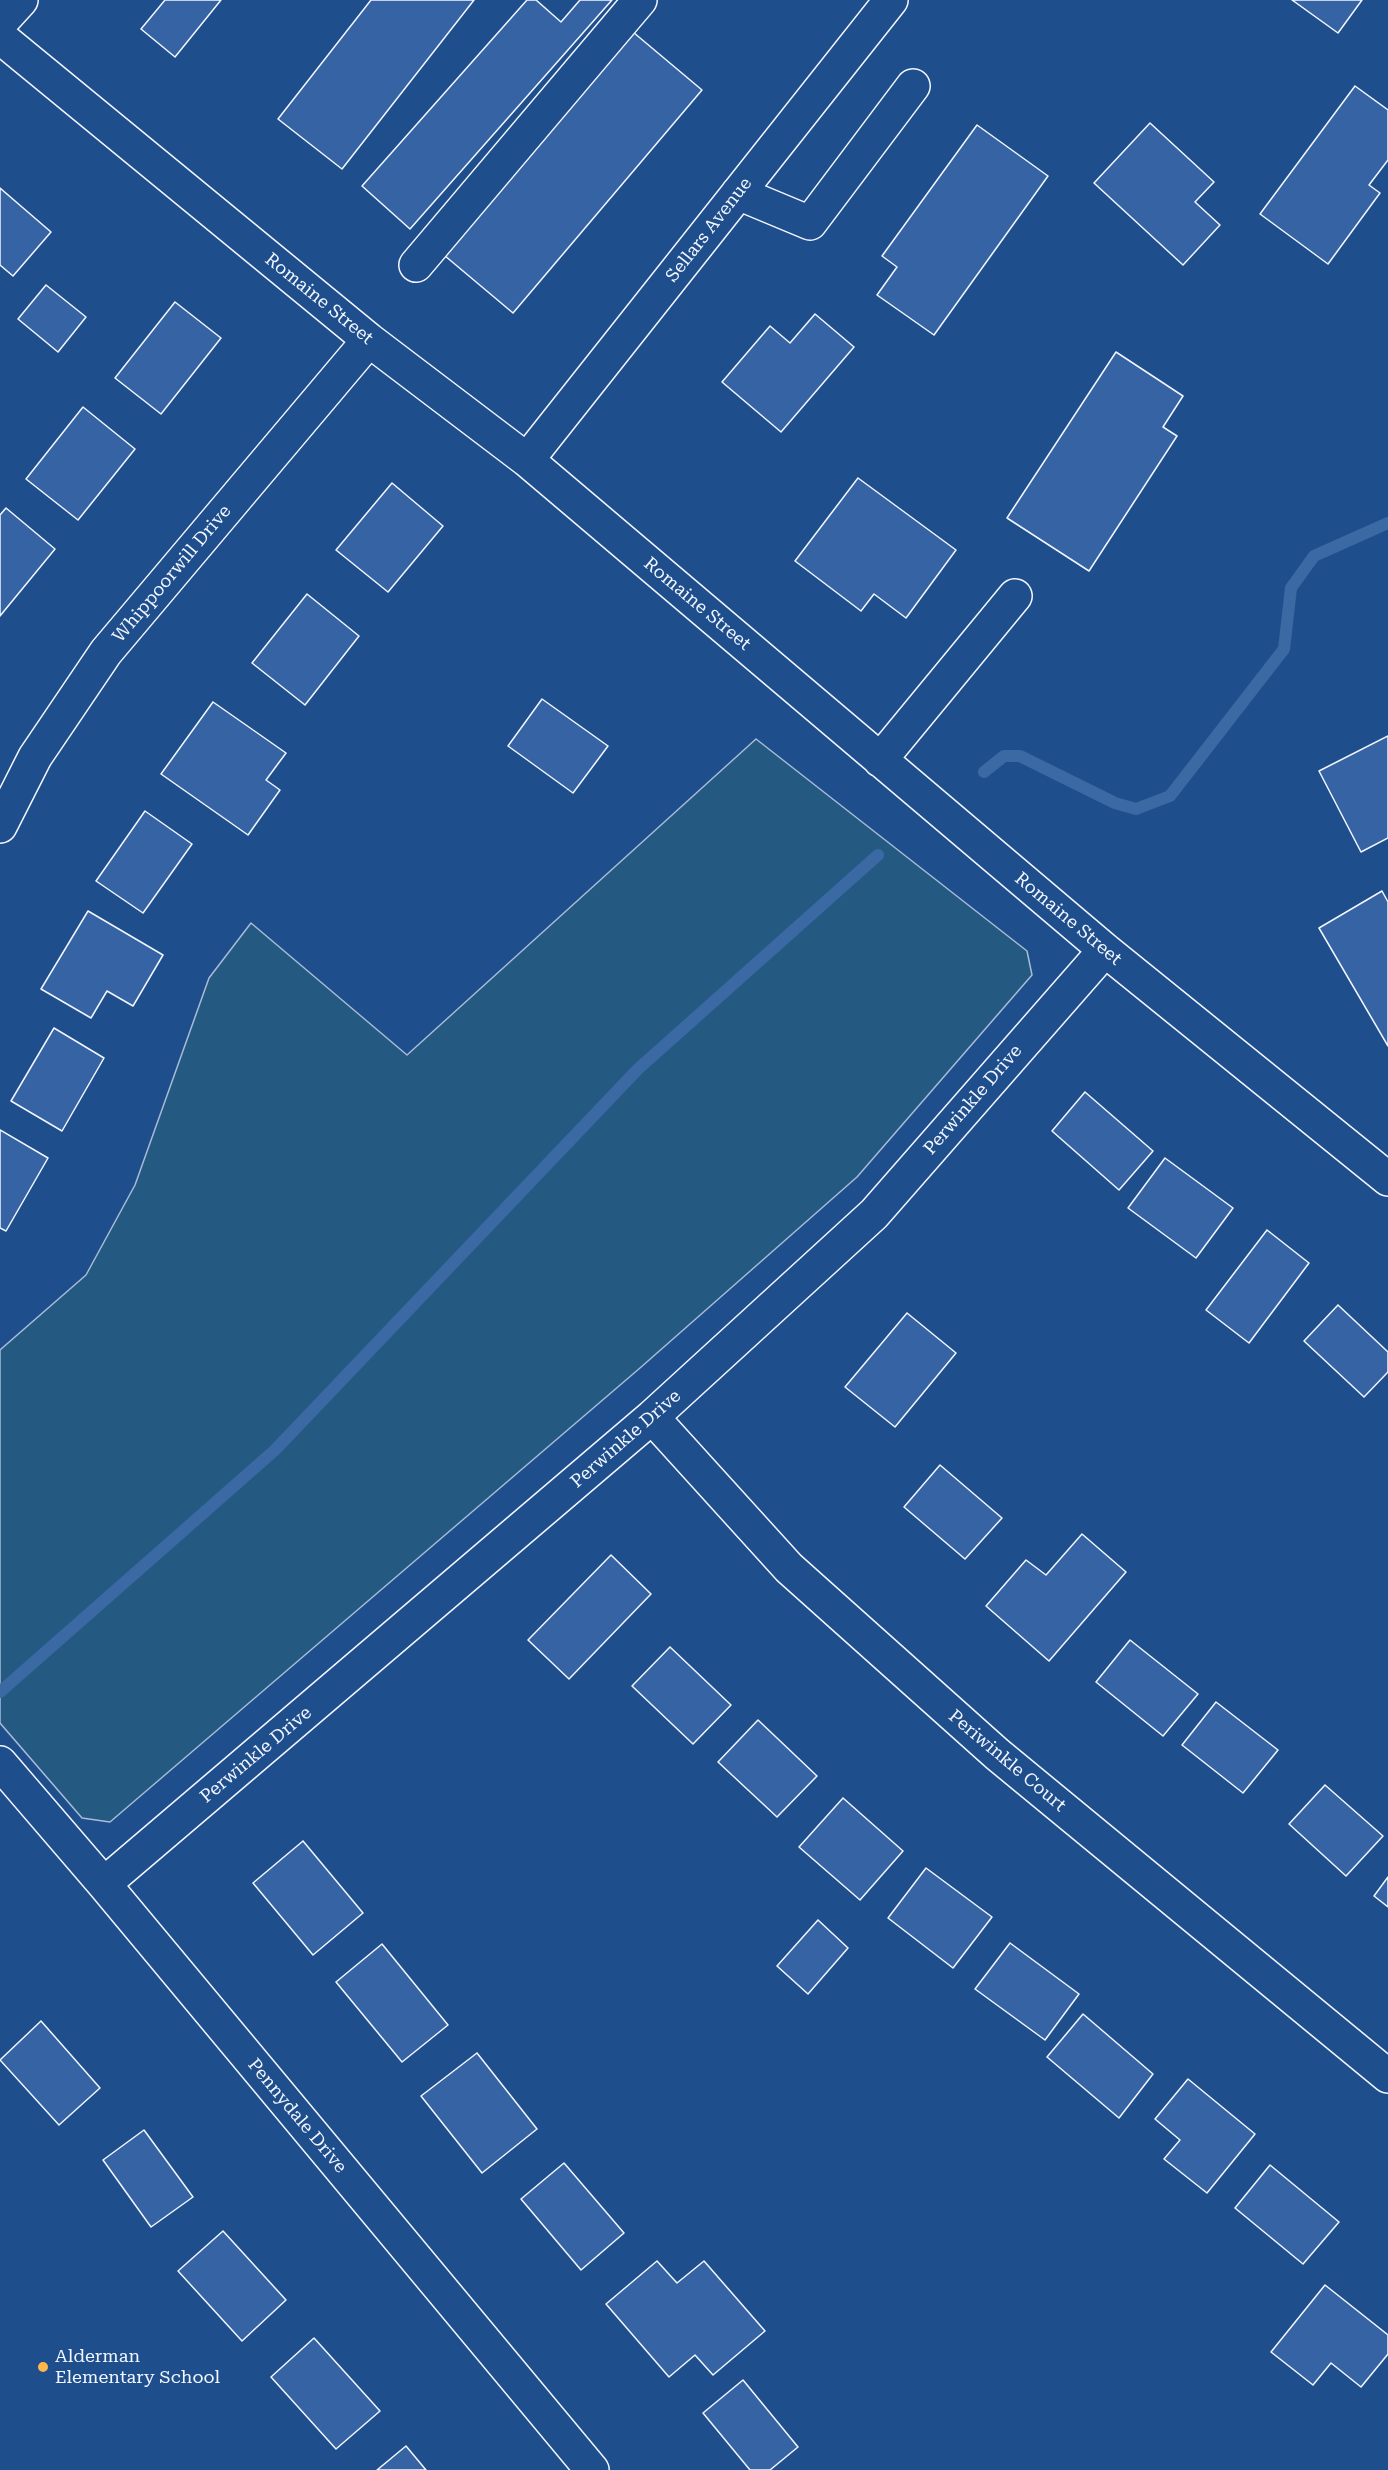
<!DOCTYPE html>
<style>
body{margin:0}
canvas{display:block;background:#1f4e8c}
</style>
<canvas width="1388" height="2470"></canvas>
<script>
const ctx = document.querySelector('canvas').getContext('2d');
ctx.lineJoin = 'round';
function paint(path, color) {
  ctx.fillStyle = color;
  ctx.fill(path, 'evenodd');
}
function toPath(rows) {
  const path = new Path2D();
  for (const r of rows) {
    path.moveTo(r[0], r[1]);
    for (let i = 2; i < r.length; i += 2) path.lineTo(r[i], r[i + 1]);
  }
  return path;
}
function strokePath(path, color, width, dash) {
  ctx.strokeStyle = color;
  ctx.lineWidth = width;
  ctx.lineCap = dash ? 'butt' : 'round';
  ctx.setLineDash(dash || []);
  ctx.stroke(path);
}
function write(font, color, halo, rows, align = 'center') {
  ctx.font = font + ' "Roboto Serif",serif';
  ctx.lineWidth = 4.5;
  ctx.setLineDash([]);
  ctx.textBaseline = 'middle';
  ctx.strokeStyle = halo;
  ctx.fillStyle = color;
  for (const [text, x, y, turn = 0] of rows) {
    ctx.save();
    ctx.translate(x, y);
    ctx.rotate((+turn || 0) * Math.PI / 180);
    ctx.textAlign = isNaN(turn) ? turn : align;
    if (halo) ctx.strokeText(text, 0, 0);
    ctx.fillText(text, 0, 0);
    ctx.restore();
  }
}
const green = toPath([
 [756,739,1027,951,1032,975,857,1177,640,1368,110,1822,82,1818,0,1723,0,1350,86,1275,135,1185,209,978,251,923,407,1055,756,739]
]);
const stream = toPath([
 [984,772,1004,756,1020,756,1115,803,1136,809,1170,796,1284,649,1291,588,1314,556,1388,523],
 [0,1692,275,1450,638,1069,878,855]
]);
const building = toPath([
 [165,0,221,0,175,57,141,29,165,0],
 [371,0,474,0,342,169,278,119,371,0],
 [527,0,536,0,561,22,580,0,612,0,410,229,362,186,527,0],
 [1292,0,1362,0,1338,33,1292,0],
 [627,27,702,90,513,313,438,250,627,27],
 [1355,86,1388,110,1388,160,1369,185,1380,193,1328,264,1260,214,1355,86],
 [1150,123,1214,182,1195,202,1220,225,1183,265,1094,183,1150,123],
 [977,125,1048,176,934,335,877,295,897,267,882,256,977,125],
 [0,188,51,232,13,276,0,265,0,188],
 [46,285,86,317,58,352,18,319,46,285],
 [175,302,221,338,161,414,115,378,175,302],
 [815,314,854,347,781,432,722,382,770,326,790,343,815,314],
 [1116,352,1183,396,1163,427,1177,436,1089,571,1007,518,1116,352],
 [83,407,135,449,78,520,26,479,83,407],
 [858,478,956,550,906,618,874,594,861,611,795,561,858,478],
 [392,483,443,526,388,592,336,550,392,483],
 [6,508,55,549,0,616,0,515,6,508],
 [307,594,359,636,305,705,252,663,307,594],
 [542,699,608,746,573,793,508,746,542,699],
 [213,702,286,753,266,780,280,790,248,835,161,774,213,702],
 [1388,736,1388,838,1361,852,1319,771,1388,736],
 [145,811,192,844,143,913,96,881,145,811],
 [1382,891,1388,902,1388,1046,1319,928,1382,891],
 [88,911,163,955,133,1006,107,991,91,1018,41,989,88,911],
 [54,1028,104,1058,62,1131,11,1101,54,1028],
 [1085,1092,1153,1151,1119,1190,1052,1131,1085,1092],
 [0,1130,48,1158,6,1231,0,1228,0,1130],
 [1165,1158,1233,1208,1196,1258,1128,1208,1165,1158],
 [1267,1230,1309,1263,1249,1343,1206,1310,1267,1230],
 [1338,1305,1388,1352,1388,1372,1364,1397,1304,1341,1338,1305],
 [907,1313,956,1353,895,1427,845,1387,907,1313],
 [940,1465,1002,1518,965,1559,904,1507,940,1465],
 [1082,1534,1126,1572,1049,1661,986,1606,1026,1560,1046,1575,1082,1534],
 [611,1555,651,1594,569,1679,528,1640,611,1555],
 [1130,1640,1198,1694,1163,1736,1096,1682,1130,1640],
 [670,1647,731,1705,693,1744,632,1686,670,1647],
 [1216,1702,1278,1750,1243,1793,1182,1745,1216,1702],
 [758,1720,817,1776,777,1817,718,1762,758,1720],
 [1325,1785,1383,1836,1346,1876,1289,1824,1325,1785],
 [843,1798,903,1851,860,1900,799,1847,843,1798],
 [303,1841,363,1913,313,1955,253,1883,303,1841],
 [926,1868,992,1917,953,1968,888,1918,926,1868],
 [1388,1877,1388,1907,1374,1896,1388,1877],
 [818,1920,848,1948,808,1994,777,1966,818,1920],
 [1010,1943,1079,1994,1045,2040,975,1989,1010,1943],
 [382,1944,448,2025,402,2062,336,1982,382,1944],
 [1083,2014,1153,2074,1119,2118,1047,2057,1083,2014],
 [41,2021,100,2088,59,2125,0,2060,41,2021],
 [477,2053,537,2129,482,2173,421,2096,477,2053],
 [1188,2079,1255,2134,1207,2193,1164,2159,1180,2140,1155,2119,1188,2079],
 [144,2130,193,2197,151,2227,103,2160,144,2130],
 [564,2163,624,2233,581,2270,521,2199,564,2163],
 [1270,2165,1339,2222,1303,2264,1235,2208,1270,2165],
 [223,2231,286,2300,242,2341,178,2271,223,2231],
 [657,2261,677,2283,704,2261,765,2331,713,2375,695,2355,669,2377,606,2304,657,2261],
 [1325,2285,1388,2335,1388,2354,1361,2387,1331,2363,1313,2385,1271,2352,1325,2285],
 [314,2338,380,2411,336,2449,271,2377,314,2338],
 [743,2380,798,2447,770,2470,750,2470,703,2413,743,2380],
 [406,2446,426,2470,377,2470,406,2446]
]);
const minor = toPath([
 [0,23,21,0],
 [0,37,369,340,527,460,1105,950,1388,1179],
 [738,193,810,223,913,86],
 [416,265,640,0],
 [527,460,891,0],
 [880,760,1015,596],
 [0,826,35,757,106,652,369,340],
 [652,1417,789,1568,997,1754,1388,2076],
 [0,1763,104,1884,592,2470],
 [104,1884,652,1417,874,1214,1105,950]
]);
const markers = [
 [43,2367,6,"#ffb74d"]
];
const streetNames = [
 ["Sellars Avenue",709,230,-52],
 ["Romaine Street",319,299,39],
 ["Whippoorwill Drive",172,574,-50],
 ["Romaine Street",697,604,40],
 ["Romaine Street",1068,919,40],
 ["Perwinkle Drive",973,1100,-49],
 ["Perwinkle Drive",626,1439,-41],
 ["Perwinkle Drive",256,1755,-40],
 ["Periwinkle Court",1007,1761,40],
 ["Pennydale Drive",297,2116,50]
];
const poiNames = [
 ["Alderman",55,2357],
 ["Elementary School",55,2378]
];
paint(green, '#245a82');
strokePath(green, '#a8bbd7', 1.5);
strokePath(stream, '#3b69a3', 12);
paint(building, '#3563a3');
strokePath(building, '#f2f6ff', 1.5);
strokePath(minor, '#f2f6ff', 36);
strokePath(minor, '#1f4e8c', 33);
for (const [x, y, r, color] of markers) {
  const dot = new Path2D();
  dot.arc(x, y, r, 0, 2 * Math.PI);
  ctx.fillStyle = color;
  ctx.fill(dot);
  strokePath(dot, '#1f4e8c', 2);
}
write('18px', '#f2f6ff', '#1f4e8c', streetNames);
write('18px', '#f2f6ff', '#1f4e8c', poiNames, 'left');
</script>
